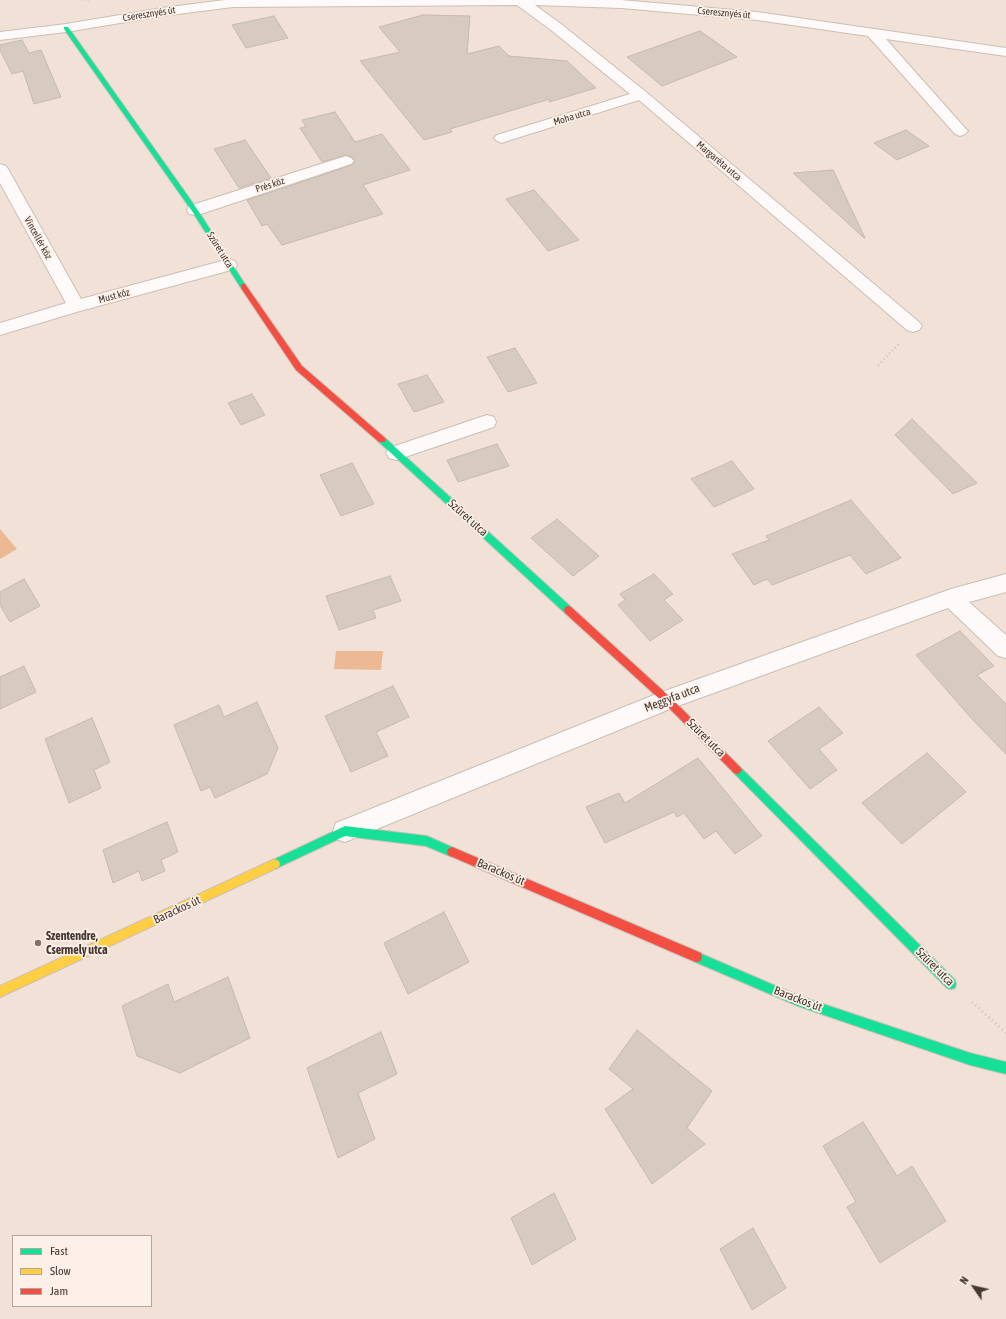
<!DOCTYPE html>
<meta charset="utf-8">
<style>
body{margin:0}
#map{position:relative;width:1006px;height:1319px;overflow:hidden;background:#f1e1d6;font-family:"Asap Condensed",sans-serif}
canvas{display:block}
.legend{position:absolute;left:12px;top:1235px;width:140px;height:72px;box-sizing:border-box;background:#fcf0e8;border:1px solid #b2a69e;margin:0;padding:5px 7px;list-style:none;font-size:12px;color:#443830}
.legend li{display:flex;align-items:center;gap:8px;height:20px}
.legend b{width:20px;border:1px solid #b2a69e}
.north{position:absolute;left:954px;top:1267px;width:40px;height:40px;-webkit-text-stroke:3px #fcf0e8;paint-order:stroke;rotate:304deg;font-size:11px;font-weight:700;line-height:16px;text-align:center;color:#443830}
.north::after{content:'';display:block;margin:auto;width:14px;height:18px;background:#443830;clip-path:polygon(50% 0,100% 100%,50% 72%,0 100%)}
</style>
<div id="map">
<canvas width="1006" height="1319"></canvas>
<ul class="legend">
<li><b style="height:5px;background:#16e098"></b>Fast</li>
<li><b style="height:5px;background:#ffcf43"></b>Slow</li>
<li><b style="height:5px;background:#f24e42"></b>Jam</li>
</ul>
<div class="north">N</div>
</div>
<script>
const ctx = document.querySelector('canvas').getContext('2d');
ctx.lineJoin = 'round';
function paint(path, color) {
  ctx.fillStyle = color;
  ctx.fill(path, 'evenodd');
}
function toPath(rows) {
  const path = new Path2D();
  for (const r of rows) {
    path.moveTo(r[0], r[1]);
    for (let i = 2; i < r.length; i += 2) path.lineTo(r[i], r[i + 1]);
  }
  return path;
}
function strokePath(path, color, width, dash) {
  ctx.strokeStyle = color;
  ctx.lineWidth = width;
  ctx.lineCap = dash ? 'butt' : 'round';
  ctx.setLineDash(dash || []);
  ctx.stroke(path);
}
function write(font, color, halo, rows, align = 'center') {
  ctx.font = font + ' "Asap Condensed",sans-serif';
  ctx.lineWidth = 3.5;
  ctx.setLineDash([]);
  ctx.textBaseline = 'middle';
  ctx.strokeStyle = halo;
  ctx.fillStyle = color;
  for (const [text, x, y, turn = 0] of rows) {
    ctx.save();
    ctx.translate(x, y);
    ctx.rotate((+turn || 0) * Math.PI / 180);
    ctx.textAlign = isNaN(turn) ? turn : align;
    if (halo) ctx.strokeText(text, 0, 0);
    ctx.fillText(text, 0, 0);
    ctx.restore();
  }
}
const water = toPath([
 [0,529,17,549,0,559],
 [336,651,383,651,381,670,334,669]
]);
const building = toPath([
 [423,15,470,16,467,54,499,46,509,56,567,61,596,88,549,102,550,99,450,129,452,132,424,140,360,61,400,52,379,27,423,15],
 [274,16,288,38,246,48,232,25,274,16],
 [700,31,737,57,662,86,627,57,700,31],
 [22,40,29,53,41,50,61,97,34,104,23,71,12,74,0,50,0,45,22,40],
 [335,112,355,142,382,134,410,170,363,185,383,214,282,245,267,224,262,226,247,200,329,173,351,165,355,162,352,157,346,155,322,162,300,128,306,127,302,120,335,112],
 [906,130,929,146,897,160,874,143,906,130],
 [245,140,271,178,239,188,214,149,245,140],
 [833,170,865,238,864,238,793,173,833,170],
 [534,190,579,240,548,251,506,199,534,190],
 [515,348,537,383,508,392,487,357,515,348],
 [427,375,444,402,414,412,398,384,427,375],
 [252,394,265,415,241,425,228,403,252,394],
 [912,419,977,483,953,494,895,435,912,419],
 [497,444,509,466,458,482,447,460,497,444],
 [732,461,754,489,714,507,691,479,732,461],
 [352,463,374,504,341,516,320,475,352,463],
 [851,500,901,558,866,574,850,555,772,585,767,579,754,585,732,554,769,540,766,536,851,500],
 [557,519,599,556,573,576,531,538,557,519],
 [654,574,673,594,664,600,683,620,650,641,618,605,625,600,620,594,654,574],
 [390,576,401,601,373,610,376,618,339,630,326,596,390,576],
 [24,579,40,606,10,622,0,605,0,592,24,579],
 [960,631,994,666,977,675,1006,704,1006,754,971,718,916,655,960,631],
 [24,666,36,692,0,709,0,677,24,666],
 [393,686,409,717,376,732,388,756,351,772,325,716,393,686],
 [257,702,278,748,267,774,215,798,210,787,201,791,174,725,219,705,224,717,257,702],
 [819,707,843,733,819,749,837,770,810,789,768,741,819,707],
 [92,718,110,762,94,770,101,788,69,803,45,739,92,718],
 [927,753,966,792,902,844,862,803,927,753],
 [698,758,762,836,735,854,716,831,704,839,684,813,677,817,674,812,605,843,586,807,619,793,625,803,698,758],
 [167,822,178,852,161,860,165,871,142,881,139,871,113,883,103,850,167,822],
 [444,912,469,962,408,994,384,943,444,912],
 [228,977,250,1038,180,1073,137,1056,122,1006,168,984,174,1002,228,977],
 [637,1030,712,1091,687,1128,705,1144,652,1184,605,1109,633,1089,609,1069,637,1030],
 [381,1032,397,1074,358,1093,375,1139,338,1158,307,1068,381,1032],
 [863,1122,897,1176,912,1166,946,1221,880,1263,847,1207,856,1202,823,1146,863,1122],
 [554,1193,576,1239,532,1265,511,1218,554,1193],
 [753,1228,786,1288,752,1310,720,1249,753,1228]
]);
const pathFar2 = toPath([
 [83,0,90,1]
]);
const pathFar1 = toPath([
 [878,365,899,344]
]);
const path = toPath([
 [972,1002,1006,1033]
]);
const street = toPath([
 [225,0,621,0,757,12,1006,48,1006,56,886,39,965,128,968,131,965,134,960,136,955,134,868,36,757,20,621,8,535,5,561,24,646,92,919,322,922,326,919,330,913,332,907,330,639,100,507,141,502,143,497,141,494,138,497,135,630,94,551,30,517,5,233,7,162,16,66,32,0,40,0,32,66,24,162,8,225,0],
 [346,156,351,158,354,161,351,164,201,214,195,215,189,214,187,210,189,206,346,156],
 [0,164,6,166,8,169,81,299,229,259,235,261,237,265,235,269,80,311,0,335,0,323,66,303,0,183,0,164],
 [487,415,494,417,496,422,494,427,396,460,389,458,386,453,389,448,487,415],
 [1006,574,1006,592,969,602,1006,635,1006,658,998,656,948,608,675,707,345,842,336,839,333,831,336,823,659,693,951,589,1006,574]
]);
const fast = toPath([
 [64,27,68,27,197,209,246,286,245,288,241,288,192,211,64,29,64,27],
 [382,437,385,438,571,607,572,610,571,613,565,613,379,442,378,440,379,438,382,437],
 [737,766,740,767,955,980,956,984,955,988,951,989,947,988,734,773,732,770,734,767,737,766],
 [345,826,427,836,456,849,457,852,456,855,452,857,426,846,345,836,279,867,275,869,271,867,270,864,271,861,345,826],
 [697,952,799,996,970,1053,1006,1062,1006,1074,970,1065,798,1006,693,961,692,957,693,953,697,952]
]);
const slow = toPath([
 [275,859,279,861,280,864,279,867,0,997,0,986,275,859]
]);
const jam = toPath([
 [241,284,245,284,302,366,385,438,386,440,385,442,379,442,296,370,241,288,241,284],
 [568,606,571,607,670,697,740,767,742,770,740,773,737,774,734,773,664,703,565,613,564,610,565,607,568,606],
 [452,847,701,953,702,957,701,961,697,962,693,961,448,855,447,852,448,849,452,847]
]);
const markers = [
 [38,943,4,"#81736a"]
];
const farStreetnames = [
 ["Cseresznyés út",724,13,5],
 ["Cseresznyés út",149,14,-9],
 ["Moha utca",572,117,-17],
 ["Margaréta utca",719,161,40],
 ["Prés köz",270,185,-18],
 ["Vincellér köz",38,238,61],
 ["Szüret utca",220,250,58],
 ["Must köz",114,296,-15]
];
const streetNames = [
 ["Szüret utca",468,518,42],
 ["Meggyfa utca",672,698,-21],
 ["Szüret utca",706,738,45],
 ["Barackos út",501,872,23],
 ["Barackos út",177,910,-25],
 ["Szüret utca",935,967,45],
 ["Barackos út",798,999,21]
];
const poiNames = [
 ["Szentendre,",46,936],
 ["Csermely utca",46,950]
];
paint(water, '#ecb994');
paint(building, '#d7cac1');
strokePath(building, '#c6b9b0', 1);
strokePath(street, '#cbbfb6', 2);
strokePath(fast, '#cbbfb6', 2);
strokePath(slow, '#cbbfb6', 2);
strokePath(jam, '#cbbfb6', 2);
strokePath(pathFar2, '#cbc4c1', 1.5, [0.5, 2]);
strokePath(pathFar1, '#cbc4c1', 2.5, [1, 3]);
strokePath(path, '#cbc4c1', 3, [1, 3.5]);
paint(street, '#fdfaf9');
paint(fast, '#16e098');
paint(slow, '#ffcf43');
paint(jam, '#f24e42');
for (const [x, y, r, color] of markers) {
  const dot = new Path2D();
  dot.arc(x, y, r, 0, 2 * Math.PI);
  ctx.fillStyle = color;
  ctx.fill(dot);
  strokePath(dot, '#fcf0e8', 1.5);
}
write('10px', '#443830', '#fcf0e8', farStreetnames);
write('12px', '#443830', '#fcf0e8', streetNames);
write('bold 12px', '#443830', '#fcf0e8', poiNames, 'left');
</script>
